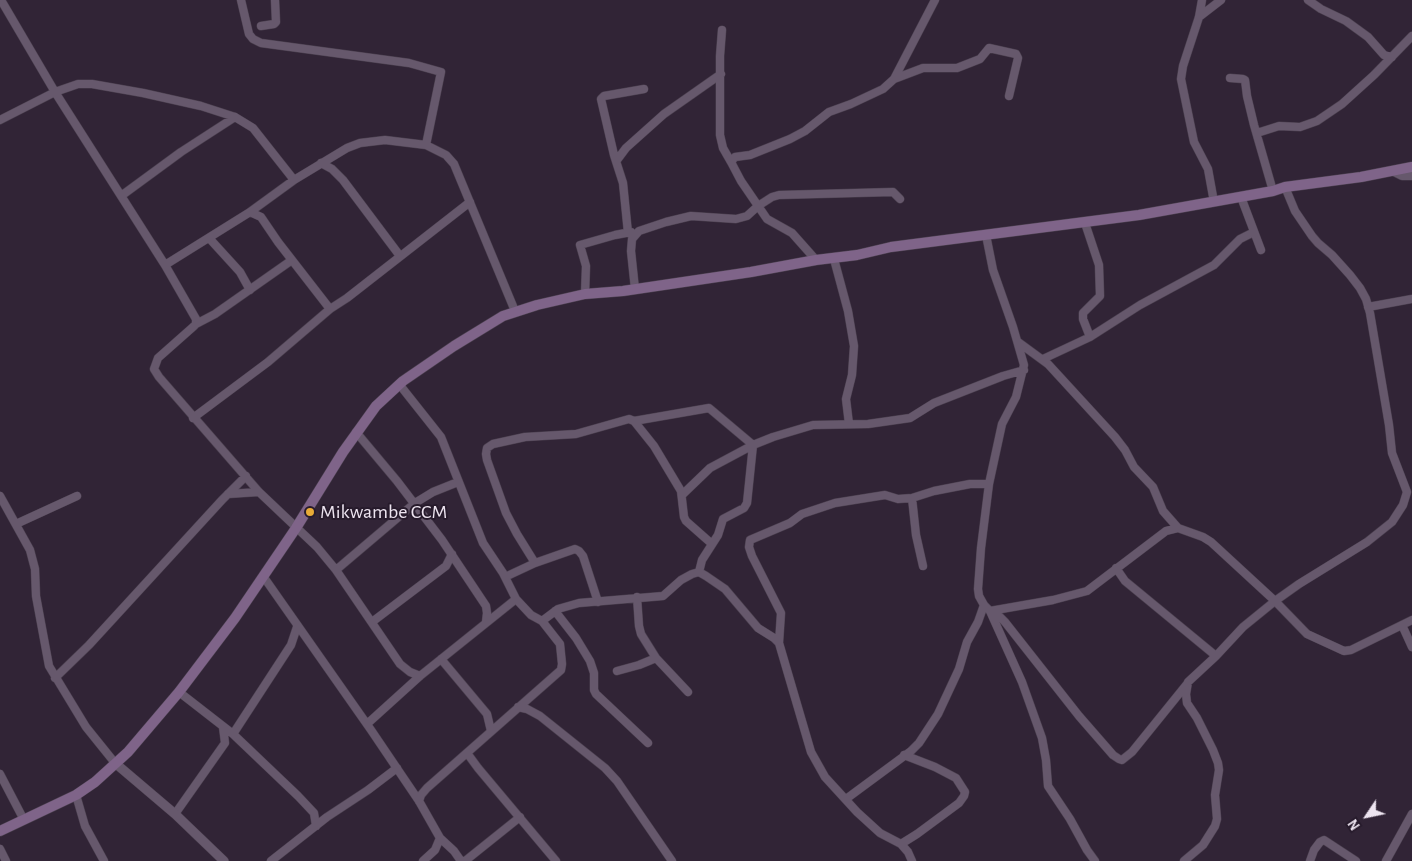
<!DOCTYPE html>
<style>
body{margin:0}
#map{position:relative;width:1412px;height:861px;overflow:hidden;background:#312436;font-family:"Alegreya Sans",sans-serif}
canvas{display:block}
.north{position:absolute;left:1342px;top:791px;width:50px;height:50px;-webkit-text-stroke:4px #271b2c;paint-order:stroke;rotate:236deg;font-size:14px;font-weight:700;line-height:20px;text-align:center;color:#ede4f0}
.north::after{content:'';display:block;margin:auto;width:18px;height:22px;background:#ede4f0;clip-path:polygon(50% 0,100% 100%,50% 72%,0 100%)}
</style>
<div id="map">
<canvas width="1412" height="861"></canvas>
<div class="north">N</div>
</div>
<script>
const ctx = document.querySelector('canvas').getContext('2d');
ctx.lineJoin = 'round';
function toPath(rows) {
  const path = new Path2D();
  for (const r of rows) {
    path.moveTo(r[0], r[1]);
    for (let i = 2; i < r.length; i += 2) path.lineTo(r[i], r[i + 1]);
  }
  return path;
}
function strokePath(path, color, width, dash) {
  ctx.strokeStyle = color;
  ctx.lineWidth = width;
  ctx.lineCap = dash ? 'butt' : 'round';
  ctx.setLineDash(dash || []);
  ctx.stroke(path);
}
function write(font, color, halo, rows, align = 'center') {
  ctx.font = font + ' "Alegreya Sans",sans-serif';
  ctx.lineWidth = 4;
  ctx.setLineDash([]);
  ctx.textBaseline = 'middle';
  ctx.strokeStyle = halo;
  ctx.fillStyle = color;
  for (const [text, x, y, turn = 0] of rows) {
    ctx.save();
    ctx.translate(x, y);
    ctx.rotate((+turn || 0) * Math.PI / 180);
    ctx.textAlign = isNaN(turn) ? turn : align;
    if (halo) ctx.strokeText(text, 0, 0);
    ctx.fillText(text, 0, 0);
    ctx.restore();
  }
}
const minor = toPath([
 [1,0,55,92,165,265,196,319,196,324,193,327,158,358,154,369,159,377,259,492,317,547,336,570,400,664,410,672,420,676],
 [241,0,249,34,253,39,261,43,409,63,441,72,426,145],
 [1202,0,1199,17,1183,66,1181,79,1194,142,1208,169,1214,202],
 [1308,0,1321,9,1346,21,1368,37,1384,55,1392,57],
 [1199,17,1221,0],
 [261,26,274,24,276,22,275,0],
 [722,30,720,56,720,135,723,148,731,162],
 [1230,78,1243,79,1245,80,1247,96,1254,125,1273,191],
 [894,79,923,68,957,68,980,59,989,48,1016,54,1018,58,1009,96],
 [0,120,55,92,78,84,92,84,143,93,201,106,235,117,253,128,294,180],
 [1257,133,1279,126,1300,127,1317,121,1342,104,1374,75,1412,36],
 [617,160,626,148,664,114,721,74],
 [321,163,332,169,343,180,400,256],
 [1392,171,1402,176,1412,176],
 [121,196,181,152,235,117],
 [1241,197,1261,250],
 [250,212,261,217,278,242,330,309],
 [1085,223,1099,265,1100,296,1083,313,1083,319,1090,337],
 [628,233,623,183,614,155,601,99,604,96,644,89],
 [986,235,993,270,1013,327,1024,365,1016,397,1002,424,989,484,981,548,978,589,979,596,984,605,990,611,1022,682,1042,738,1046,760,1048,786,1070,819,1087,850,1095,861],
 [209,238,240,272,250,290],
 [834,259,848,311,854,346,852,375,846,399,849,424],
 [816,260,792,233,767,219,741,181,731,162,735,157,750,155,790,139,805,131,829,112,851,104,883,89,894,79,935,0],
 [165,265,250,212,294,180,347,148,360,143,385,140,426,145,446,155,454,164,515,311],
 [635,289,631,251,632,239,639,231,666,222,691,216,736,219,747,216,758,206,772,197,779,195,893,192,900,199],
 [585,294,586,266,580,245,615,235,631,232],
 [1368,307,1412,299],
 [196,324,215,314,292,260],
 [1018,342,1048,364,1115,437,1125,450,1134,467,1153,487,1163,511,1178,528],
 [1043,359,1090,337,1140,305,1214,265,1240,239,1254,232],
 [399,384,441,437,483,543,503,573,516,599,531,615,542,621,558,609,579,603,663,596,681,580,692,574,699,572,706,576,725,589,758,628,774,638,779,643,811,752,825,777,857,812,880,833,901,844,908,852,912,861],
 [193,418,268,362,330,309,347,298,470,202],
 [634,421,709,408,753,445,747,503,744,508,723,519,718,535,702,560,699,572],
 [356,432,397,481,442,540,486,606,487,613,486,622],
 [228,494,259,492],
 [683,494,710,468,753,445,773,437,813,425,868,424,910,418,934,403,1003,376,1024,370],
 [0,496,30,550,35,569,36,596,49,666,86,727,115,763],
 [912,498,916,535,923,566],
 [16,524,77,496],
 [535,563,517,534,506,513,487,460,486,454,487,448,493,444,525,437,576,434,629,419,634,421,654,446,681,491,684,517,686,521,712,544],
 [1116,568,1125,581,1216,656],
 [336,570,415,503,433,492,458,482],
 [263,576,371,730,419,801,440,838,435,850,423,861],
 [505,577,535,563,575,549,579,551,583,556,598,602],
 [637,597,639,626,641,634,656,658,688,692],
 [555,611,576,638,590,661,594,673,594,690,596,694,648,743],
 [990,611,1053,600,1087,591,1166,531,1178,528,1203,537,1211,542,1275,601,1307,634,1344,651,1351,650,1412,620],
 [990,611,999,616,1005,622,1079,716,1113,755,1119,759,1122,760,1132,752,1187,684],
 [372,622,446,566,452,554],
 [1402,625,1412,647],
 [779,643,781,613,752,556,749,547,750,540,790,523,802,514,835,503,885,495,898,499,912,498,934,491,970,484,989,484],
 [441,659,487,714,491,731],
 [617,671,639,665,656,658],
 [55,678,89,645,222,500,246,476],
 [179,692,233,734,298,796,314,813,316,826],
 [518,707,527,709,540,716,605,768,617,781,672,861],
 [367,724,420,676,516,599],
 [233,734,291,645,297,627],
 [467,753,478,768,556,861],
 [0,774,24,820],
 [76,795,85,826,104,861],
 [846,799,911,751,919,743,938,714,959,669,967,642,978,622,984,605],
 [419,801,421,795,427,788,561,670,562,664,560,644,542,621],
 [175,814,225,743,223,727],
 [440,838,454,851,461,861],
 [901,844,917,834,959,803,964,796,965,792,956,778,935,767,904,755],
 [0,849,6,861],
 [271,861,327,817,368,790,397,768],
 [465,861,520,817],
 [1184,861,1203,845,1215,826,1217,819,1215,795,1219,770,1218,763,1213,750,1197,718,1187,703,1186,694,1188,682,1216,656,1243,627,1275,601,1299,584,1367,542,1392,522,1403,505,1407,492,1392,453,1389,425,1370,313,1366,299,1360,288,1350,275,1332,255,1318,243,1312,236,1295,211,1285,187],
 [1310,861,1314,850,1320,842,1324,840,1356,861],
 [1386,861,1412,814]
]);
const tertiary = toPath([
 [115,763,175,814,224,861]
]);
const secondary = toPath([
 [0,831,76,795,95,782,128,752,179,692,235,618,296,528,343,452,376,406,403,381,454,346,503,316,537,305,585,294,623,291,751,272,816,260,857,255,891,247,1139,215,1273,191,1285,187,1361,177,1412,167]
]);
const markers = [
 [310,512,5,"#e8ab37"]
];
const poiNames = [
 ["Mikwambe CCM",320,512]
];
strokePath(minor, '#4c4150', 9);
strokePath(tertiary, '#4c4150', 10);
strokePath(secondary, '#4c4150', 11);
strokePath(minor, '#66586c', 8);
strokePath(tertiary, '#66586c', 9);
strokePath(secondary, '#7f6489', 10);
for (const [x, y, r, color] of markers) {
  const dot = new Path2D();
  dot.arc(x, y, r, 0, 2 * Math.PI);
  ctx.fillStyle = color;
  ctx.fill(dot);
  strokePath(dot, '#271b2c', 2);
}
write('20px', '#ede4f0', '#271b2c', poiNames, 'left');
</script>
